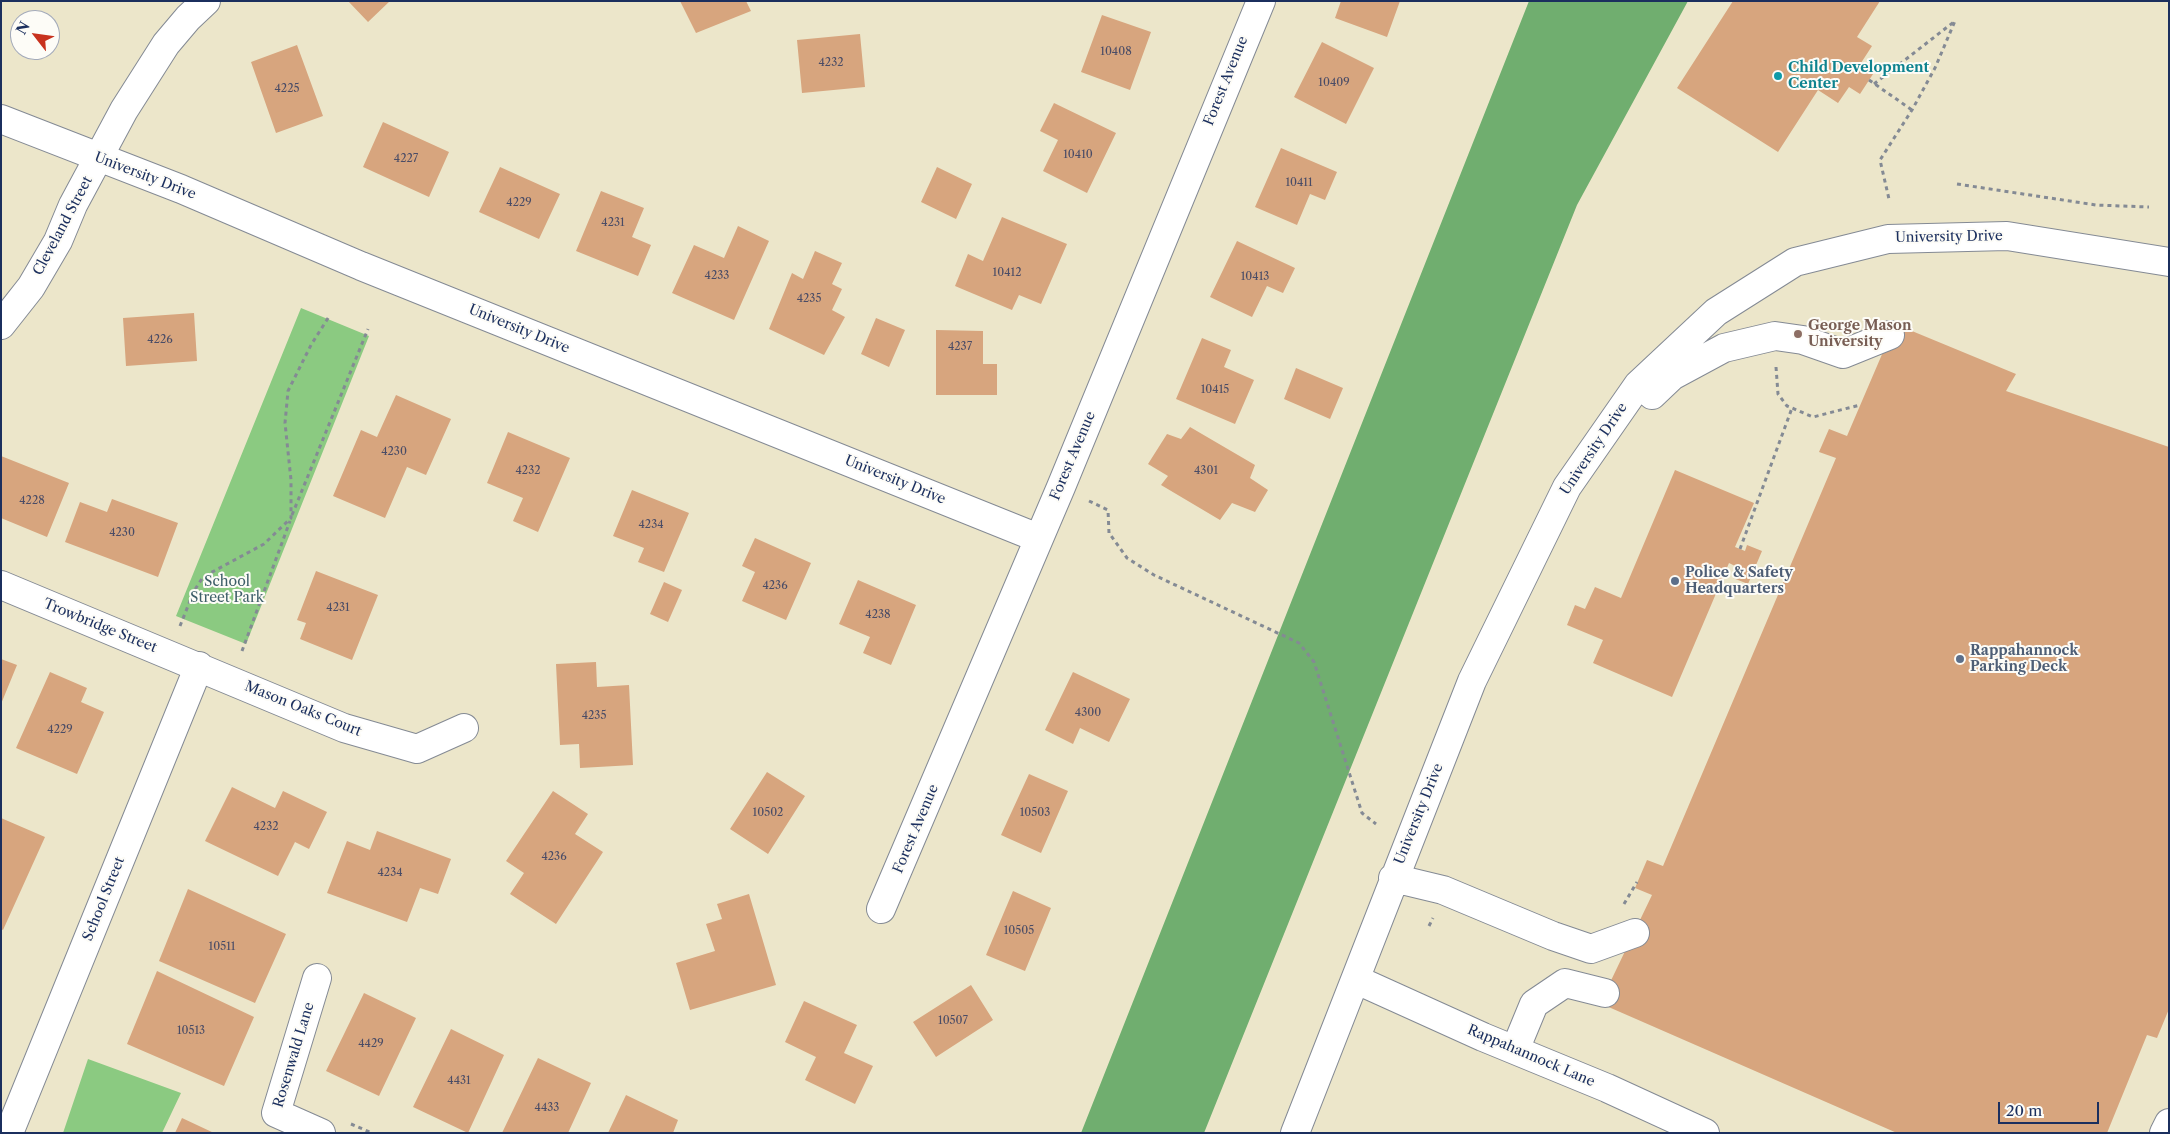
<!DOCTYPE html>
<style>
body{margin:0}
#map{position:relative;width:2170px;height:1134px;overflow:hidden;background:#ece6ca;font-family:"Libre Caslon Text",serif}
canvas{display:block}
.frame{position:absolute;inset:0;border:2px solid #1b2f5e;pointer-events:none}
.north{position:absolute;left:10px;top:10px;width:50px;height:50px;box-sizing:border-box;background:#fdfcf7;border:1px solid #a3aaba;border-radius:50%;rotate:300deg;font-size:14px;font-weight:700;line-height:20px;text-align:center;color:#1b2f5e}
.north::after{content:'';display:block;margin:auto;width:18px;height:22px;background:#c8321e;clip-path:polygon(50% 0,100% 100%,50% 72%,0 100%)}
.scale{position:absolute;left:1998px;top:1102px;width:101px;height:22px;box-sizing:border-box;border:2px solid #1b2f5e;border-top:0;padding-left:6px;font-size:15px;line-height:18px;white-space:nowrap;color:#1b2f5e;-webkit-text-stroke:4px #fdfcf7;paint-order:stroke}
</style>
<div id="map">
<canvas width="2170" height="1134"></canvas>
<div class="frame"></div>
<div class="north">N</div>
<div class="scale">20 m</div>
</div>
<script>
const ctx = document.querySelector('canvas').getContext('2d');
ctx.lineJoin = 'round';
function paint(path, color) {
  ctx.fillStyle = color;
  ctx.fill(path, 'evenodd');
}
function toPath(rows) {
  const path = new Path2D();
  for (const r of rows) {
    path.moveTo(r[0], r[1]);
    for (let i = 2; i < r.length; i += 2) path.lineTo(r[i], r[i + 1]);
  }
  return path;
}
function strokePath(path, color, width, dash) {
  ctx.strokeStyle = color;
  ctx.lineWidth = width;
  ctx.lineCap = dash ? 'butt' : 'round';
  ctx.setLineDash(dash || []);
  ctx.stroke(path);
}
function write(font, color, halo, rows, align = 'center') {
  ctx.font = font + ' "Libre Caslon Text",serif';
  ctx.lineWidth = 4;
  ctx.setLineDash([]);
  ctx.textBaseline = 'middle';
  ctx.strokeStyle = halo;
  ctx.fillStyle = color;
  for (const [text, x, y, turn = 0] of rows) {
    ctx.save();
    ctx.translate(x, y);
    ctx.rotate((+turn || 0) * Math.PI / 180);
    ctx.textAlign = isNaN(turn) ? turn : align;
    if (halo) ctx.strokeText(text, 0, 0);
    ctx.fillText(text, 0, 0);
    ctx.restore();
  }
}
const green = toPath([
 [301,308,369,336,246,644,176,616],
 [88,1059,181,1093,162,1133,63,1133]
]);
const forest = toPath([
 [1529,1,1688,1,1577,205,1204,1133,1081,1133]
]);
const building = toPath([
 [348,1,390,1,368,22],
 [680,1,746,1,751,11,696,33],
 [1341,1,1400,1,1387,37,1335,18],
 [1733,1,1880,1,1857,37,1872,46,1861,63,1875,71,1860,94,1849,87,1838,103,1818,90,1778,152,1677,88],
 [1102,15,1151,32,1130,90,1081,72],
 [860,34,865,87,802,93,797,40],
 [1322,42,1374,68,1346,124,1294,97],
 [297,45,323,116,276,133,251,62],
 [1054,103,1116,133,1087,193,1043,171,1058,140,1040,131],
 [383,122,449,152,429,197,363,167],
 [1281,148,1337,172,1325,200,1310,194,1297,225,1255,207],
 [500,167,560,194,539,239,479,212],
 [937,167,972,184,956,219,921,202],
 [601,191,644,208,632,237,651,245,638,276,576,251],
 [1002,217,1067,244,1041,304,1019,295,1012,310,955,286,968,254,983,261],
 [738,226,769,241,734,320,672,293,694,245,724,258],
 [1237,241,1295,268,1283,293,1267,286,1252,317,1210,297],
 [815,251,842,263,832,284,842,289,832,310,845,317,824,355,769,329,792,273,803,279],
 [194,313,197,361,126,366,123,318],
 [876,318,905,330,889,367,861,354],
 [1895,324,2016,374,2006,391,2169,447,2169,1009,2157,1038,2147,1035,2107,1133,1897,1133,1604,1005,1605,993,1652,895,1635,888,1647,860,1663,866,1836,458,1819,452,1829,429,1847,436],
 [936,330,983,331,983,364,997,364,997,395,936,395],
 [1202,338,1231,350,1224,367,1254,380,1235,424,1176,399],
 [1296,368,1343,388,1330,419,1284,399],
 [396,395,451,419,426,475,407,467,385,518,333,496,361,430,377,437],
 [1190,427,1255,465,1250,478,1268,490,1255,512,1232,503,1220,520,1161,485,1168,476,1148,464,1167,434,1181,439],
 [508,432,570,458,538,532,513,521,523,498,487,483],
 [1,456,69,483,47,537,1,518],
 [1675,470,1754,503,1735,547,1745,551,1747,545,1762,551,1748,584,1733,578,1737,567,1729,563,1672,697,1593,663,1603,640,1567,625,1575,605,1585,609,1595,587,1621,598],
 [632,490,689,513,664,572,638,562,644,548,613,536],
 [112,499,178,523,158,577,65,542,80,502,107,512],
 [755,538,811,563,786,620,742,601,755,572,742,566],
 [316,571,378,595,352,660,300,639,306,623,297,620],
 [858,580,916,605,891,665,863,653,870,637,839,624],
 [664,582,682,590,668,622,650,614],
 [1,659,17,665,1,704],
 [596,662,597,687,629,685,633,765,580,768,579,744,560,745,556,664],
 [50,672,87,688,81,702,104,712,77,774,16,748],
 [1073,672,1130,699,1109,742,1080,728,1073,744,1045,730],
 [767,772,805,796,768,854,730,829],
 [1029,774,1068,791,1041,853,1001,835],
 [232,787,275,808,283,791,327,812,309,849,295,842,278,876,205,841],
 [553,791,588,814,575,834,603,852,556,924,510,894,524,873,506,861],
 [1,818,45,837,3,930,1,929],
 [377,831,451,859,438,894,420,888,407,922,327,893,347,841,370,850],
 [188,889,286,934,255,1003,159,961],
 [1013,891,1051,908,1025,971,986,955],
 [749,894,776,985,690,1010,676,963,715,951,706,924,722,919,717,904],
 [157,971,254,1017,224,1086,127,1044],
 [971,985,993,1020,936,1057,913,1022],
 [364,993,416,1018,379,1096,326,1071],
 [804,1001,857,1025,844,1053,873,1066,855,1104,805,1080,816,1057,785,1042],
 [451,1029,504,1055,468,1133,413,1107],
 [538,1058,591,1083,568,1133,502,1133],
 [626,1095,678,1120,673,1133,608,1133],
 [182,1118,214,1133,175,1133]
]);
const path = toPath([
 [1869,80,1912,110],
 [1874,84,1955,21,1935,68,1912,110,1880,160,1889,199],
 [1957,184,2096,205,2149,207],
 [1776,367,1778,394,1787,406,1792,408,1813,417,1860,405],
 [1089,501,1108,510,1109,533,1127,558,1154,575,1299,643,1314,662,1362,813,1376,824],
 [292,515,368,329],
 [1740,549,1792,408],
 [180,626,194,591,203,577,264,544,291,518,291,480,285,423,288,391,311,345,330,315],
 [242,651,290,521],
 [1624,904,1637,882],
 [1429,926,1433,918],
 [351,1124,372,1133]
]);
const minor = toPath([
 [1,119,181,189,361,266,1038,538],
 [1,325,31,287,58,241,73,205,124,110,166,44,188,18,206,1],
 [1652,395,1672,376,1724,348,1775,336,1803,340,1843,354,1890,335],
 [1,585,344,728,417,749,464,728],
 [1393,878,1443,890,1553,936,1591,949,1635,933],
 [881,909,1061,487,1261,1],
 [317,978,276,1113,321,1133],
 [1357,980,1483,1037,1607,1088,1705,1133],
 [1515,1050,1534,1004,1565,983,1605,993],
 [9,1133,199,666],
 [1295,1133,1472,681,1567,487,1638,385,1716,312,1795,262,1888,239,2007,236,2169,262],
 [2164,1133,2169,1123]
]);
const markers = [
 [1778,76,5,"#0f9aa8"],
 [1798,334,5,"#8d6e63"],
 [1675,581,5,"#5c6f8a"],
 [1960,659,5,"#5c6f8a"]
];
const numberNames = [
 ["10408",1116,52],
 ["4232",831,63],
 ["10409",1334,83],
 ["4225",287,89],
 ["10410",1078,155],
 ["4227",406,159],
 ["10411",1299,183],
 ["4229",519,203],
 ["4231",613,223],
 ["10412",1007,273],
 ["4233",717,276],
 ["10413",1255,277],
 ["4235",809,299],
 ["4226",160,340],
 ["4237",960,347],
 ["10415",1215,390],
 ["4230",394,452],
 ["4232",528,471],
 ["4301",1206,471],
 ["4228",32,501],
 ["4234",651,525],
 ["4230",122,533],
 ["4236",775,586],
 ["4231",338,608],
 ["4238",878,615],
 ["4300",1088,713],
 ["4235",594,716],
 ["4229",60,730],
 ["10502",768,813],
 ["10503",1035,813],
 ["4232",266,827],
 ["4236",554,857],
 ["4234",390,873],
 ["10505",1019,931],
 ["10511",222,947],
 ["10507",953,1021],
 ["10513",191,1031],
 ["4429",371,1044],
 ["4431",459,1081],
 ["4433",547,1108]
];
const cultureNames = [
 ["Child Development",1788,68],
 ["Center",1788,84]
];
const streetNames = [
 ["Forest Avenue",1226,81,-68],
 ["University Drive",145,176,21],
 ["Cleveland Street",63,226,-62],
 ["University Drive",1949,237,-1],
 ["University Drive",519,329,22],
 ["University Drive",1594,449,-56],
 ["Forest Avenue",1073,456,-67],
 ["University Drive",895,480,22],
 ["Trowbridge Street",100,626,22],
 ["Mason Oaks Court",303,709,22],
 ["University Drive",1419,814,-68],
 ["Forest Avenue",916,829,-67],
 ["School Street",104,899,-68],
 ["Rosenwald Lane",294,1055,-73],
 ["Rappahannock Lane",1531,1056,23]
];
const educationNames = [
 ["George Mason",1808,326],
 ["University",1808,342]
];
const serviceNames = [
 ["Police & Safety",1685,573],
 ["Headquarters",1685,589],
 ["Rappahannock",1970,651],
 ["Parking Deck",1970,667]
];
const parkNames = [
 ["School",227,582],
 ["Street Park",227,598]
];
paint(green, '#8bca81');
paint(forest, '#70ae6f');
paint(building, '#d7a57e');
strokePath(minor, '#848a94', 30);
strokePath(path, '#848a94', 3, [4, 4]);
strokePath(minor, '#fff', 28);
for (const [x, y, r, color] of markers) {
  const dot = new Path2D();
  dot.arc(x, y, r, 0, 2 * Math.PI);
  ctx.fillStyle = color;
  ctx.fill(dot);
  strokePath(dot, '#fdfcf7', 2);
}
write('11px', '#4a4c66', null, numberNames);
write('bold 14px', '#0d838f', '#fdfcf7', cultureNames, 'left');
write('14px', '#1b2f5e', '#fdfcf7', streetNames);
write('bold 14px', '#785e54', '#fdfcf7', educationNames, 'left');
write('bold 14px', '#4e5e75', '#fdfcf7', serviceNames, 'left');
write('14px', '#3d5e68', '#fdfcf7', parkNames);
</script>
